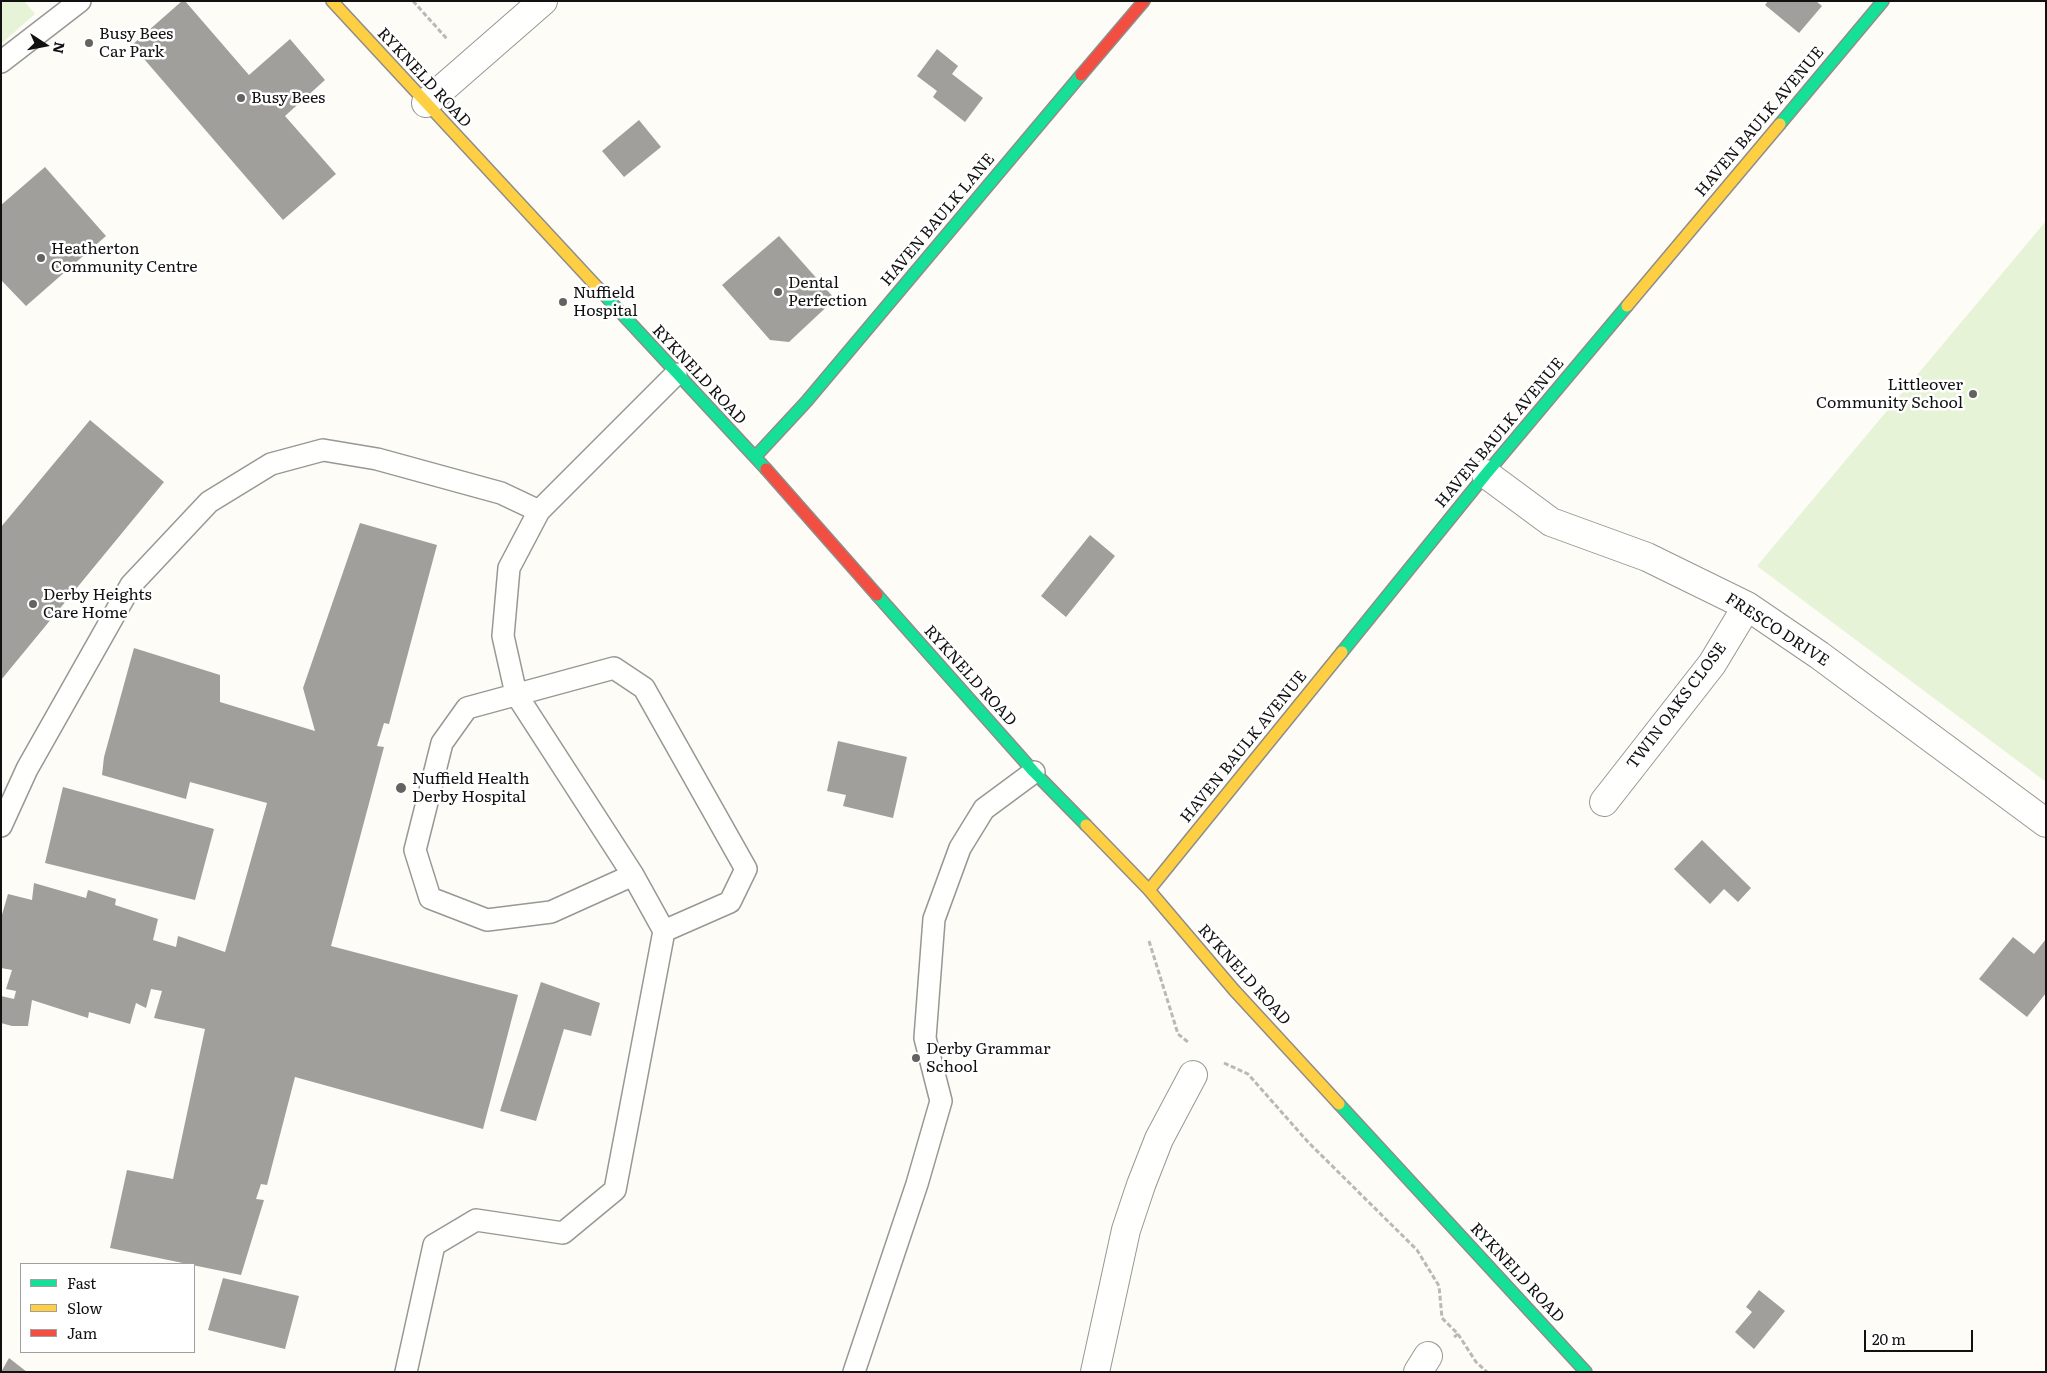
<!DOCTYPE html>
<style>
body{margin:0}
#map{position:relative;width:2047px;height:1373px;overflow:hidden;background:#fdfcf7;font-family:Literata,serif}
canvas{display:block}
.frame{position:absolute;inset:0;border:2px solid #111;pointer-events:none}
.legend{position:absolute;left:20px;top:1263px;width:175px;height:90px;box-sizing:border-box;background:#fff;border:1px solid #a0a0a0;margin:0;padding:6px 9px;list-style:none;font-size:15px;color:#111}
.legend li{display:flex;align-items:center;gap:10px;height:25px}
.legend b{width:25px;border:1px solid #a0a0a0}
.north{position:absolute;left:20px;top:20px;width:50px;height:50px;-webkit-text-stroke:4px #fff;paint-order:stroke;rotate:101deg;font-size:14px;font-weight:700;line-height:20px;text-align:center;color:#111}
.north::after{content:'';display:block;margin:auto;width:18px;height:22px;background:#111;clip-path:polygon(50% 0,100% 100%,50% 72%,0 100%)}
.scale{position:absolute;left:1864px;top:1330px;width:109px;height:22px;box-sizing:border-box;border:2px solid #111;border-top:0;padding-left:6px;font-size:15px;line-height:18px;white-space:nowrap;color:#111;-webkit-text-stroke:4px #fff;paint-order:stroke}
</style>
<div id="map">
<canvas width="2047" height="1373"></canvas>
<div class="frame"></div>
<ul class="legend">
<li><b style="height:6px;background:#16e098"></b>Fast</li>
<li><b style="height:6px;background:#ffcf43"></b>Slow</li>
<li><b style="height:6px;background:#f24e42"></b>Jam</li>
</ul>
<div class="north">N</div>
<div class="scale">20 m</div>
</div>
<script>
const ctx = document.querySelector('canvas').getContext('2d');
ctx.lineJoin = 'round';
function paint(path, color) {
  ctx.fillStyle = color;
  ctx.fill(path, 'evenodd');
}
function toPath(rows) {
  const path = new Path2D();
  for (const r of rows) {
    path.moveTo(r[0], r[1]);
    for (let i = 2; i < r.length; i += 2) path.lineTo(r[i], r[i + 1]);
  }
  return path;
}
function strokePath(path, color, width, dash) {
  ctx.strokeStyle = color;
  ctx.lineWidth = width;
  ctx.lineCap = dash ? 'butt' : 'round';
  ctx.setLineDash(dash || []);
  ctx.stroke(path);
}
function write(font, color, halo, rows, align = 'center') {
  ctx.font = font + ' Literata,serif';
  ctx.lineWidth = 5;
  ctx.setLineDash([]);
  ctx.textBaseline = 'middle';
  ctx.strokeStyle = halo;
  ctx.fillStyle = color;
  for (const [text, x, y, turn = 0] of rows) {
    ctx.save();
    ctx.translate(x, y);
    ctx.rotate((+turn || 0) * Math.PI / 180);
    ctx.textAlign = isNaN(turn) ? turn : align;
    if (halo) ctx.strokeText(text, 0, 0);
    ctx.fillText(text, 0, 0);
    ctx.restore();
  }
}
const green = toPath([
 [1,1,24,1,35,14,1,44],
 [2046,221,2046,782,1757,566]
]);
const building = toPath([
 [182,1,185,1,249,75,290,39,325,80,285,116,336,174,283,220,132,45],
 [1768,1,1816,1,1822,6,1799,33,1765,5],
 [937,49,958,66,952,74,983,98,965,122,933,97,937,91,917,76],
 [639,120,661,147,624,177,602,151],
 [45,167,106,236,26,306,1,280,1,205],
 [779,236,835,299,789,342,770,340,722,285],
 [90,420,164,482,1,680,1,527],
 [360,523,437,545,389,724,384,723,377,746,384,747,331,946,518,995,483,1129,295,1077,267,1185,261,1184,256,1199,264,1200,241,1275,110,1248,127,1170,173,1179,205,1029,154,1018,162,991,151,989,146,1008,136,1003,130,1024,89,1012,88,1018,32,1000,28,1026,12,1026,1,1023,1,996,14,999,16,991,6,989,12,970,1,968,1,918,8,894,32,900,34,883,86,898,88,890,116,899,115,905,158,919,153,940,176,947,178,936,225,952,267,803,190,782,186,799,102,775,104,757,134,648,220,675,220,702,315,731,303,688],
 [1090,535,1115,556,1066,617,1041,596],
 [838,741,907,757,893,818,843,806,846,795,827,791],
 [63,787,214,829,195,900,45,863],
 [1702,840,1751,888,1738,902,1724,889,1710,904,1674,869],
 [2013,937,2034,954,2046,939,2046,993,2027,1017,1979,979],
 [541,982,600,1003,591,1036,564,1029,536,1121,500,1111],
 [223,1278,299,1296,285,1349,208,1330],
 [1759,1290,1785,1311,1754,1349,1735,1332,1752,1312,1746,1307],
 [9,1358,27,1372,1,1372]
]);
const path = toPath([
 [413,1,448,40],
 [1149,941,1178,1034,1188,1042],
 [1224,1063,1248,1074,1308,1142,1417,1250,1439,1286,1442,1318,1458,1334,1453,1338],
 [1458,1334,1476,1362,1487,1372]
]);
const lane = toPath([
 [1,62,80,1],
 [1,826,27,769,131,585,209,502,271,464,323,450,377,459,501,493,539,511],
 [633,875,551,912,487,920,430,898,415,850,442,743,467,708,614,668,644,688,746,869,730,902,664,931],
 [406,1372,434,1245,476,1220,563,1233,615,1190,664,931,633,875,516,694,503,636,509,568,539,511,676,374],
 [854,1372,917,1184,941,1101,925,1038,934,919,960,848,984,809,1034,772]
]);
const street = toPath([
 [426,103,543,1],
 [1486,474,1551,522,1647,557,1747,606,1819,655,2046,823],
 [1604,802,1712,664,1747,606],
 [1095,1372,1126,1230,1141,1185,1159,1139,1193,1075],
 [1418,1372,1428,1356]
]);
const fast = toPath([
 [1780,124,1883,1],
 [598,288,766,469],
 [755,457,806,402,1081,75],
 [877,595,1034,772,1086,825],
 [1342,652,1486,474,1627,306],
 [1339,1104,1586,1372]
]);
const slow = toPath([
 [332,1,598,288],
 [1627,306,1780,124],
 [1086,825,1149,890,1234,990,1339,1104],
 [1149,890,1342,652]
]);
const jam = toPath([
 [1081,75,1144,1],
 [766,469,877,595]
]);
const markers = [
 [89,43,5,"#646362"],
 [241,98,5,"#646362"],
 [41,258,5,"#646362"],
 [778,292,5,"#646362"],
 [563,302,5,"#646362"],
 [1973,394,5,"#646362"],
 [33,604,5,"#646362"],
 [401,788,6,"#646362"],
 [916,1058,5,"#646362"]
];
const poiNames = [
 ["Busy Bees",99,34],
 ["Car Park",99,52],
 ["Busy Bees",251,98],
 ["Heatherton",51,249],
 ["Community Centre",51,267],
 ["Dental",788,283],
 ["Perfection",788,301],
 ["Nuffield",573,293],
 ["Hospital",573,311],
 ["Littleover",1963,385,"right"],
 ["Community School",1963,403,"right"],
 ["Derby Heights",43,595],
 ["Care Home",43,613],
 ["Nuffield Health",412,779],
 ["Derby Hospital",412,797],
 ["Derby Grammar",926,1049],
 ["School",926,1067]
];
const streetNames = [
 ["RYKNELD ROAD",424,78,47],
 ["HAVEN BAULK AVENUE",1760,122,-50],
 ["HAVEN BAULK LANE",938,220,-50],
 ["RYKNELD ROAD",699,375,47],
 ["HAVEN BAULK AVENUE",1500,433,-50],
 ["FRESCO DRIVE",1777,630,33],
 ["RYKNELD ROAD",970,676,48],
 ["TWIN OAKS CLOSE",1677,706,-53],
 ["HAVEN BAULK AVENUE",1244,747,-51],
 ["RYKNELD ROAD",1244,975,48],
 ["RYKNELD ROAD",1517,1273,47]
];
paint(green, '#e7f3d7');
paint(building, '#a19f9c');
strokePath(lane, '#979795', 24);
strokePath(street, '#979795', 30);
strokePath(fast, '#8e8d8b', 14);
strokePath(slow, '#8e8d8b', 14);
strokePath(jam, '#8e8d8b', 14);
strokePath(path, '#b9b9b8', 3, [5, 2.5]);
strokePath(lane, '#fffffe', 21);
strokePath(street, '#fffffe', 28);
strokePath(fast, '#16e098', 11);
strokePath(slow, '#ffcf43', 11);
strokePath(jam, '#f24e42', 11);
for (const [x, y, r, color] of markers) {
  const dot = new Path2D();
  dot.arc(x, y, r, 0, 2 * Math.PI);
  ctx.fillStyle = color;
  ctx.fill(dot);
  strokePath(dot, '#fff', 2);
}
write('16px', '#111', '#fff', poiNames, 'left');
write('16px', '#111', '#fff', streetNames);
</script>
